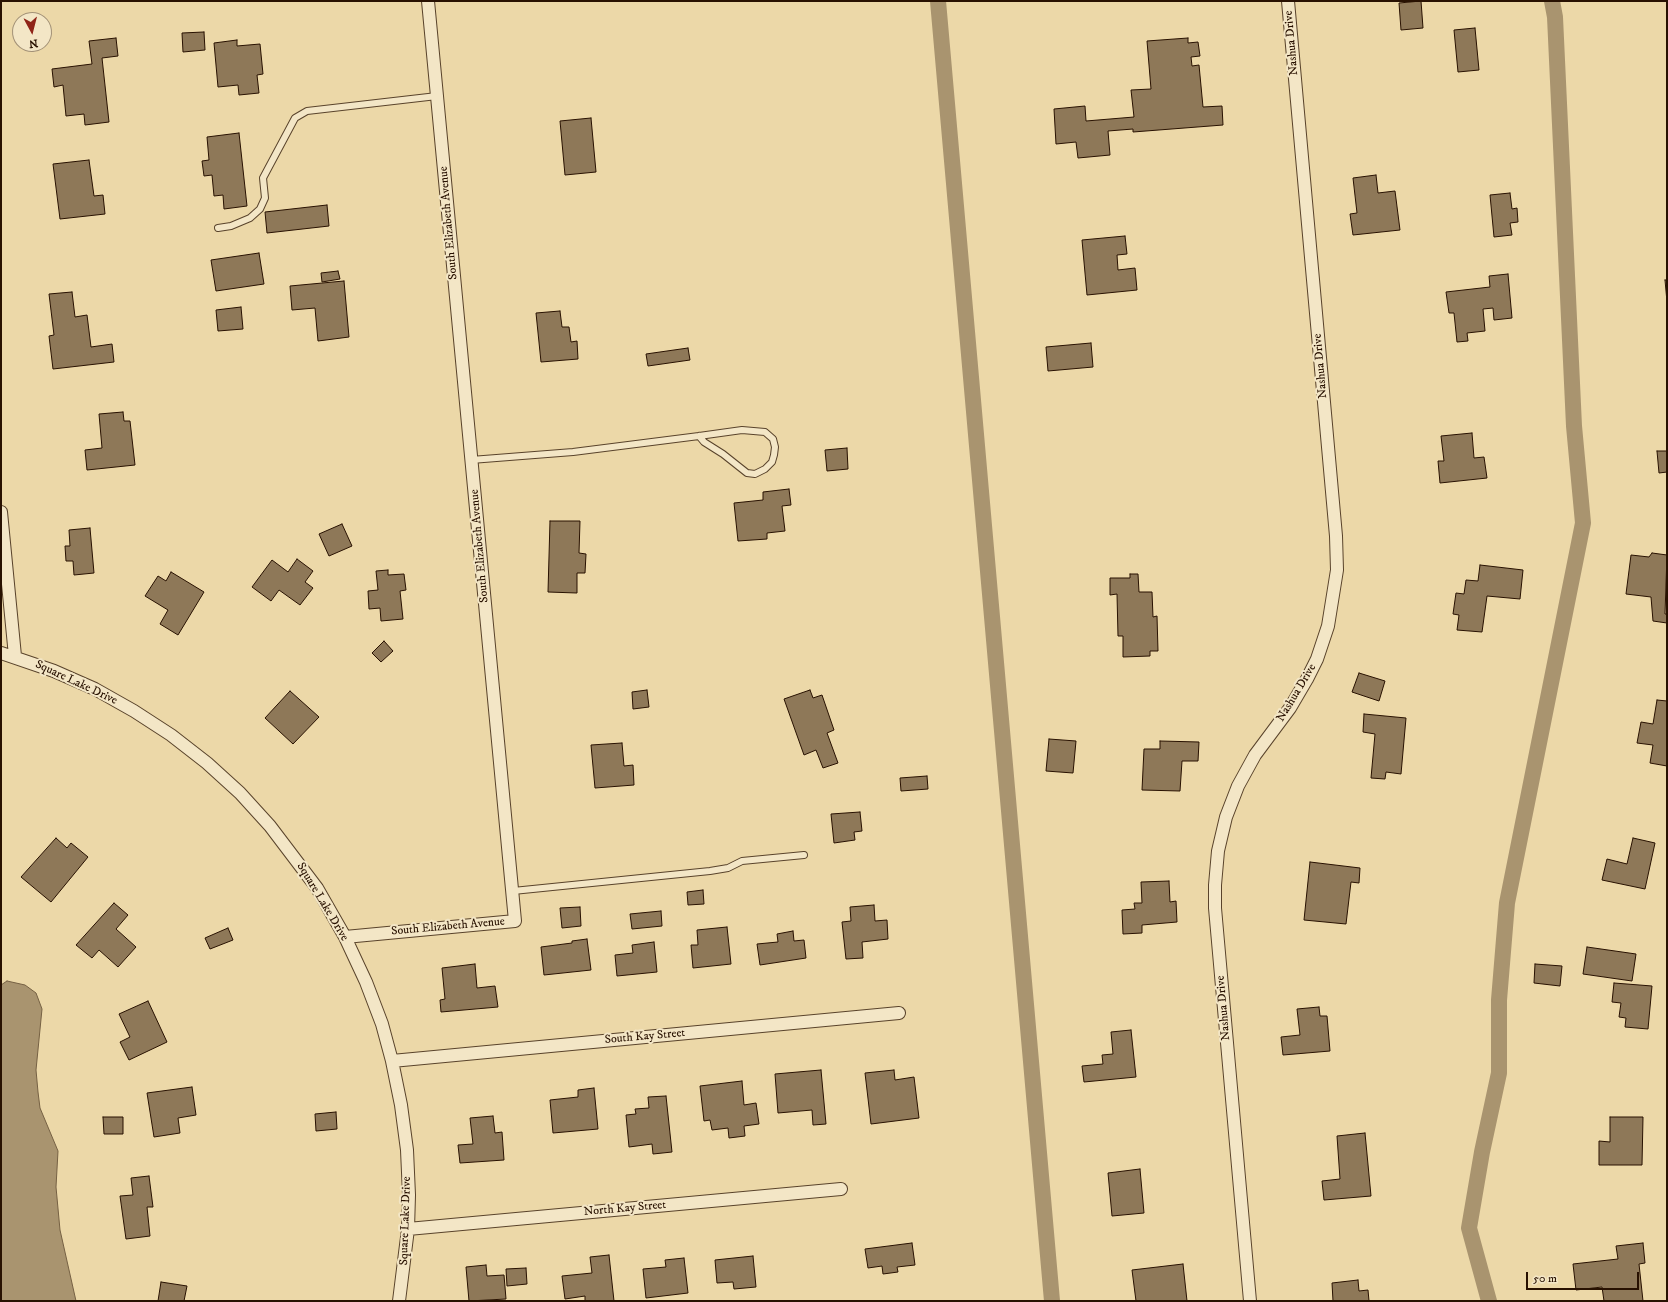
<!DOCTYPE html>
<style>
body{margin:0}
#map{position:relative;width:1668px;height:1302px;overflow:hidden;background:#ecd8a8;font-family:"IM FELL DW Pica",serif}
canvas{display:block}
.frame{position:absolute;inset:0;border:2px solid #281101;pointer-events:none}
.north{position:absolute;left:12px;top:12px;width:40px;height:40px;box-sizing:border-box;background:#f3e6c6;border:1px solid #a29177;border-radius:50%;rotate:173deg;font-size:11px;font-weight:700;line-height:16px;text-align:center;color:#281101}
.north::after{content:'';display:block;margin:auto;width:14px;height:18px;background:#8f2418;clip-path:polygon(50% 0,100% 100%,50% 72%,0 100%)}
.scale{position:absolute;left:1526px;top:1272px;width:113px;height:18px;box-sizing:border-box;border:2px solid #281101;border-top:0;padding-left:5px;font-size:12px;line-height:14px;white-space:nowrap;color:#281101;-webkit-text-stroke:3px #f3e6c6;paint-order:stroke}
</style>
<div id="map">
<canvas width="1668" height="1302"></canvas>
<div class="frame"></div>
<div class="north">N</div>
<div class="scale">50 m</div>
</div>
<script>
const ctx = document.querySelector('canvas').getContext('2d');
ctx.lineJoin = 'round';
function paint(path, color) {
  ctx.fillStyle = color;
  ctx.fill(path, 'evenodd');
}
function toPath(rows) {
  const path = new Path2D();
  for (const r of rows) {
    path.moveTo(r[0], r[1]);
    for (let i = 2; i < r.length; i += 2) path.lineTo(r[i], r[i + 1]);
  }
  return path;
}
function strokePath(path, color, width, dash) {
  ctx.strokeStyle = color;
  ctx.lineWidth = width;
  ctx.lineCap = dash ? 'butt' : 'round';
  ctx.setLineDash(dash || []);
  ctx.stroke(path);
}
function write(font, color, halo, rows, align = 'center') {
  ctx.font = font + ' "IM FELL DW Pica",serif';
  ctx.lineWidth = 4;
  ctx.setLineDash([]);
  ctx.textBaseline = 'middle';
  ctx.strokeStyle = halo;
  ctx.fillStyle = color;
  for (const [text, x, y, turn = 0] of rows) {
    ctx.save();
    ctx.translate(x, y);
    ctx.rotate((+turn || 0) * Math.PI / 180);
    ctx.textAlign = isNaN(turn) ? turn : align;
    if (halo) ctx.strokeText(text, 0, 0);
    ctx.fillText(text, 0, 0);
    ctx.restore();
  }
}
const water = toPath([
 [7,981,25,985,36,993,42,1009,36,1070,38,1092,40,1108,58,1151,56,1187,60,1230,76,1301,1,1301,1,985,7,981]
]);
const canal = toPath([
 [938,1,1052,1301],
 [1489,1301,1469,1228,1482,1152,1499,1073,1499,1000,1507,903,1583,523,1574,426,1555,17,1552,1]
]);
const building = toPath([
 [1421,1,1423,28,1401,30,1399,3,1421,1],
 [1475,28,1479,70,1458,72,1454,30,1475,28],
 [204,32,205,50,183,52,182,33,204,32],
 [116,38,118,56,102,58,109,122,85,125,84,114,66,116,63,85,54,87,52,69,92,64,89,41,116,38],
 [1188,38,1188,43,1198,42,1200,56,1191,57,1192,66,1199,65,1203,107,1222,106,1223,125,1133,132,1133,129,1108,131,1110,155,1078,158,1076,142,1056,144,1054,109,1085,106,1086,121,1134,117,1131,90,1151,89,1147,41,1188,38],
 [237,40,237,46,260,44,263,74,257,75,259,93,239,95,238,85,218,87,214,43,237,40],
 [591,118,596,172,565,175,560,121,591,118],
 [239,133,247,206,224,209,223,195,214,196,212,175,204,176,202,161,209,160,207,137,239,133],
 [89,160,94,196,103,195,105,214,60,219,53,164,89,160],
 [1376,175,1378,193,1395,191,1400,230,1353,235,1350,214,1357,213,1353,178,1376,175],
 [1510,193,1512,209,1517,208,1518,222,1510,223,1512,235,1494,237,1490,195,1510,193],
 [327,205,329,226,267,233,265,212,327,205],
 [1125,236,1127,254,1117,255,1118,270,1135,268,1137,290,1087,295,1082,240,1125,236],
 [259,253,264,284,216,291,211,260,259,253],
 [338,271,340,279,322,282,321,273,338,271],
 [1508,274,1512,318,1494,320,1493,308,1483,309,1485,331,1467,333,1468,341,1457,342,1454,313,1449,313,1446,292,1490,287,1489,276,1508,274],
 [1665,280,1667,280,1667,302,1665,280],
 [344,281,349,337,318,341,315,308,292,310,290,286,344,281],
 [72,292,75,317,87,315,91,347,112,344,114,362,53,369,49,336,54,335,49,294,72,292],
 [241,307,243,329,218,331,216,310,241,307],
 [560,311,562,327,569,327,571,342,577,341,578,359,541,362,536,313,560,311],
 [1091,343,1093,367,1048,371,1046,347,1091,343],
 [688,348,690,360,648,366,646,354,688,348],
 [123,412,124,421,130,421,135,465,87,470,85,450,102,448,99,414,123,412],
 [1472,433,1474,458,1484,457,1487,478,1440,483,1438,461,1444,461,1441,436,1472,433],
 [847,448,848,469,827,471,825,450,847,448],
 [1657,451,1667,451,1667,472,1659,473,1657,451],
 [789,489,791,505,782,506,785,531,767,533,767,539,738,541,734,503,763,500,763,492,789,489],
 [550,521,580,521,579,553,586,554,585,573,577,573,577,593,548,592,550,521],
 [342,524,352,546,329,556,319,534,342,524],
 [90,528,94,573,74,575,73,561,66,561,65,546,70,546,69,530,90,528],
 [1652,553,1667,555,1665,614,1667,614,1667,632,1667,623,1653,621,1651,597,1626,594,1631,555,1649,557,1652,553],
 [297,559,313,571,305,582,313,588,300,605,279,590,271,601,252,587,272,560,288,572,297,559],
 [1480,565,1523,570,1520,599,1487,596,1482,632,1457,630,1459,615,1453,614,1456,593,1464,594,1466,580,1478,581,1480,565],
 [388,570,388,575,404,574,406,590,400,591,403,619,381,621,380,608,369,609,368,591,378,590,376,571,388,570],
 [171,572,204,592,178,635,160,624,168,610,145,596,158,576,166,581,171,572],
 [1130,574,1138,574,1139,592,1152,592,1153,617,1157,616,1158,651,1150,651,1150,656,1123,657,1123,636,1118,636,1117,594,1110,595,1110,578,1130,578,1130,574],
 [384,641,393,651,381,662,372,653,384,641],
 [1359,673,1385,681,1379,701,1352,692,1359,673],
 [647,690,649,707,633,709,632,692,647,690],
 [810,690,813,698,822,695,834,730,827,733,838,763,823,768,816,750,804,755,784,699,810,690],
 [290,691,319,717,293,744,265,718,290,691],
 [1657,700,1667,701,1667,766,1650,763,1653,745,1637,743,1641,722,1653,724,1657,700],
 [1364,714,1406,718,1401,774,1386,772,1385,779,1371,778,1375,734,1363,732,1364,714],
 [1049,739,1076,741,1073,773,1046,771,1049,739],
 [1160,741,1199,742,1198,761,1182,761,1180,791,1142,790,1144,749,1160,749,1160,741],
 [622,743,624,766,633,765,634,785,595,788,591,745,622,743],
 [927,776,928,789,901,791,900,778,927,776],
 [860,812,862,831,854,832,855,840,834,843,831,814,860,812],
 [56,838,67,848,71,843,88,857,51,902,21,877,56,838],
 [1633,838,1655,843,1645,889,1602,880,1607,859,1627,864,1633,838],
 [1310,862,1360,868,1359,883,1351,882,1346,924,1304,920,1310,862],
 [1169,881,1170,902,1176,901,1177,922,1142,925,1142,933,1123,934,1122,910,1135,909,1134,903,1142,903,1141,882,1169,881],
 [703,890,704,904,688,905,687,892,703,890],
 [114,903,128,915,116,929,136,947,118,967,99,950,92,958,76,945,114,903],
 [874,905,875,921,887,920,888,939,862,942,863,958,846,959,842,922,851,921,850,907,874,905],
 [580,907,581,926,562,928,560,908,580,907],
 [661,911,662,926,632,929,630,914,661,911],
 [727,927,731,964,693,968,691,945,698,945,697,930,727,927],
 [228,928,233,940,210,949,205,938,228,928],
 [793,931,794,941,804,940,806,958,760,965,757,944,778,942,777,934,793,931],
 [587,939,591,970,544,975,541,947,572,943,572,941,587,939],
 [654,942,657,972,617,976,615,955,633,953,632,945,654,942],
 [1587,947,1636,954,1632,981,1583,974,1587,947],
 [475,964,477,988,495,986,498,1007,441,1012,440,1000,445,999,442,968,475,964],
 [1535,964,1562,966,1560,986,1534,983,1535,964],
 [1614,983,1652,986,1648,1029,1625,1027,1626,1018,1619,1017,1621,1003,1612,1002,1614,983],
 [148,1001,167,1042,129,1060,120,1042,130,1037,119,1014,148,1001],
 [1319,1007,1320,1016,1327,1016,1330,1051,1283,1055,1281,1037,1300,1035,1297,1009,1319,1007],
 [1131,1030,1136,1077,1084,1082,1082,1066,1103,1064,1102,1055,1113,1054,1111,1032,1131,1030],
 [821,1070,826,1124,813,1125,812,1110,778,1113,775,1074,821,1070],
 [894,1070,895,1080,914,1077,919,1118,871,1124,865,1073,894,1070],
 [742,1081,744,1105,756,1103,759,1124,744,1126,745,1136,729,1138,728,1128,712,1130,710,1120,704,1121,700,1086,742,1081],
 [192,1087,196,1115,178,1118,180,1133,154,1137,147,1093,192,1087],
 [594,1088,598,1129,553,1133,550,1100,578,1097,578,1090,594,1088],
 [666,1096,672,1152,653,1154,652,1144,629,1147,626,1115,636,1114,635,1109,649,1108,648,1097,666,1096],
 [336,1112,337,1129,316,1131,315,1114,336,1112],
 [493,1116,495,1133,502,1132,504,1160,460,1163,458,1145,473,1144,470,1118,493,1116],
 [103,1117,123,1117,123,1134,104,1134,103,1117],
 [1610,1117,1643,1117,1642,1165,1599,1165,1599,1141,1610,1142,1610,1117],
 [1365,1133,1371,1196,1324,1200,1322,1181,1340,1179,1337,1136,1365,1133],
 [1140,1169,1144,1213,1112,1216,1108,1173,1140,1169],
 [149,1176,153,1207,147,1207,150,1236,126,1239,120,1196,133,1195,131,1178,149,1176],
 [912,1243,915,1265,897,1267,898,1272,883,1274,882,1266,868,1268,865,1249,912,1243],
 [1643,1243,1645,1263,1639,1264,1643,1301,1604,1301,1602,1287,1576,1290,1573,1264,1618,1259,1616,1246,1643,1243],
 [609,1255,614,1301,585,1301,585,1296,565,1299,562,1276,592,1273,590,1257,609,1255],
 [753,1256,756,1287,734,1289,733,1282,717,1283,715,1260,753,1256],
 [684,1258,688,1293,646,1298,643,1269,666,1267,665,1260,684,1258],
 [1183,1264,1187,1301,1136,1301,1132,1270,1183,1264],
 [486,1265,487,1276,504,1275,506,1299,469,1301,466,1267,486,1265],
 [526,1268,527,1284,507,1286,506,1269,526,1268],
 [1358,1280,1359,1291,1368,1290,1369,1301,1333,1301,1332,1283,1358,1280],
 [161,1282,187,1286,184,1301,158,1301,161,1282]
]);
const service = toPath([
 [218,228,231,226,250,218,260,209,265,198,263,178,295,118,307,111,437,96],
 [471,460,573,452,699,436,742,430,765,432,773,439,775,447,774,455,772,462,765,469,755,474,747,473,723,454,704,442,699,436],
 [513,891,710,871,728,868,742,861,804,855]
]);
const minor = toPath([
 [1,512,15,656],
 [1,653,54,671,95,689,134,711,171,735,207,763,240,793,270,826,317,888,345,937,366,982,382,1024,392,1061,401,1105,407,1150,409,1195,408,1229,399,1301],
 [345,937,515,921,428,1],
 [392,1061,899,1013],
 [408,1229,841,1189],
 [1250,1301,1215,908,1215,885,1218,851,1226,817,1238,786,1255,755,1290,708,1307,679,1317,659,1328,626,1337,570,1336,536,1288,1]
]);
const streetNames = [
 ["Nashua Drive",1292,43,-95],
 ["South Elizabeth Avenue",449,223,-95],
 ["Nashua Drive",1321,366,-95],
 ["South Elizabeth Avenue",480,546,-95],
 ["Square Lake Drive",76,683,25],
 ["Nashua Drive",1297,693,-59],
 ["Square Lake Drive",322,902,59],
 ["South Elizabeth Avenue",448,927,-5],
 ["Nashua Drive",1224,1008,-95],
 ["South Kay Street",645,1037,-5],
 ["North Kay Street",625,1209,-5],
 ["Square Lake Drive",406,1221,-88]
];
paint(water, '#a9946f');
strokePath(water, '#756043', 1);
strokePath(canal, '#a9946f', 16);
paint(building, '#8e7858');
strokePath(building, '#281101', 1);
strokePath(service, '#59432b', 8);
strokePath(minor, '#59432b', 14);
strokePath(service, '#f3e6c6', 6);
strokePath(minor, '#f3e6c6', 12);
write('12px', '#281101', '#f3e6c6', streetNames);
</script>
